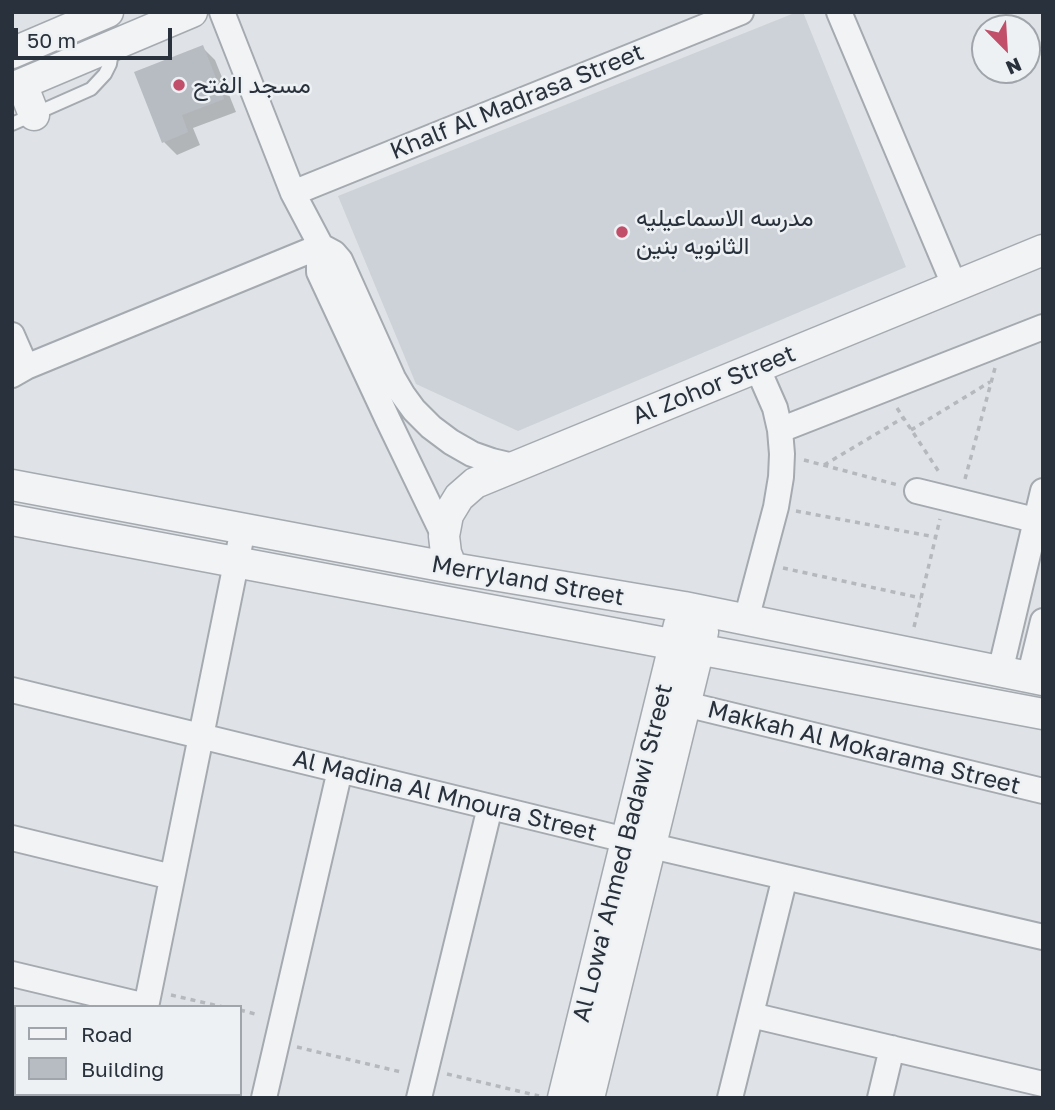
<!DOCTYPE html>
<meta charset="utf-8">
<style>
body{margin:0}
#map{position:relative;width:1055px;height:1110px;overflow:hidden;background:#dfe3e7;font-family:"Golos Text",sans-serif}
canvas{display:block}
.frame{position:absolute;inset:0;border:14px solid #29323c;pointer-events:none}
.legend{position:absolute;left:14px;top:1005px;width:228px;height:91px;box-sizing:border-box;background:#eef1f4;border:2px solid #9fa5aa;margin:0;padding:9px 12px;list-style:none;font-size:21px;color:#29323c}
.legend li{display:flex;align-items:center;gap:14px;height:35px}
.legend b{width:35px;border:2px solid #9fa5aa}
.north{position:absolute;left:971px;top:14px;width:70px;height:70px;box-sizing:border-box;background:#eef1f4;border:2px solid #9fa5aa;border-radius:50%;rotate:156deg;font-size:19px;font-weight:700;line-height:28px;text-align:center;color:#29323c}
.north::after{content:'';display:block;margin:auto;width:24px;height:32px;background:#c14f6a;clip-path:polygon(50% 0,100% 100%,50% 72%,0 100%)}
.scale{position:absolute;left:14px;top:28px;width:158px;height:32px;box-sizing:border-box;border:4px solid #29323c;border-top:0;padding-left:9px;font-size:21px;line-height:24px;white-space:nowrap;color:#29323c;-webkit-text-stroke:5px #eef1f4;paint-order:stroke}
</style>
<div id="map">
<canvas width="1055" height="1110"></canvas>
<div class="frame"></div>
<ul class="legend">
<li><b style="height:9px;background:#f1f3f5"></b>Road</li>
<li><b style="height:19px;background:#b7bcc3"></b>Building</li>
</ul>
<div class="north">N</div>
<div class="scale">50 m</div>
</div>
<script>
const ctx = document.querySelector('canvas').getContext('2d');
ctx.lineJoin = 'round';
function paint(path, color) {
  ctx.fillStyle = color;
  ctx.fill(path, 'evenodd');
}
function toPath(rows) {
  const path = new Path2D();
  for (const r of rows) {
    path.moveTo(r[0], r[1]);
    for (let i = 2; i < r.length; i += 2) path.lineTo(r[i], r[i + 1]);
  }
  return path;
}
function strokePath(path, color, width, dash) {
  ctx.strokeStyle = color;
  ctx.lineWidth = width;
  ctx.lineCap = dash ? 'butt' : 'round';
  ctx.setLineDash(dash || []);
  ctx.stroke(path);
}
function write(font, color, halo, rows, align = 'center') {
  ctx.font = font + ' "Golos Text",Vazirmatn,sans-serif';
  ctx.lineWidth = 5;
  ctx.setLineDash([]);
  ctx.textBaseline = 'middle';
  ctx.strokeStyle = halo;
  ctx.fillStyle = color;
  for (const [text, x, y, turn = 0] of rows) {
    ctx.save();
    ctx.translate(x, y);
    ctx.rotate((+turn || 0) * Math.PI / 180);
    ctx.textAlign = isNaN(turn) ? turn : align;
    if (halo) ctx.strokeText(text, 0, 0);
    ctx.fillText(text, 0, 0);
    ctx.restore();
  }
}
const built = toPath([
 [797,12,803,12,906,267,518,431,416,384,338,196]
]);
const shadow = toPath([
 [202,47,215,60,236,112,193,128,200,145,177,155,164,142]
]);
const building = toPath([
 [203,45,224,99,182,115,188,132,162,143,134,72]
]);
const path = toPath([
 [897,408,939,472],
 [911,430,990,382],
 [804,460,898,485],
 [824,465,903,418],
 [965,479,995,368],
 [796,511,935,537],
 [783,568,921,598],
 [914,627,940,519],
 [171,995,223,1007],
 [240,1010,259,1015],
 [297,1047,401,1072],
 [447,1074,539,1096]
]);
const service = toPath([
 [12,124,91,89,105,74,110,64,113,46]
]);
const minor = toPath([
 [222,12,293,193,321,246,334,253,340,260,393,378,403,395,414,410,431,427,451,442,472,454,492,461,513,466],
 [839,12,955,287],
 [293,193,741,12],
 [321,246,319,255,319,272,388,420,444,536],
 [12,335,26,367],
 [12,375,26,367,321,246],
 [780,430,1043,327],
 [917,491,1043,522],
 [746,620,776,507,781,477,782,454,780,430,775,408,757,367],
 [1000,672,1043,491],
 [1029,678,1043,621],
 [12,690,626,840,1043,937],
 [685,704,1043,791],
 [12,838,172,877],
 [12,974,146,1006],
 [146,1007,243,529],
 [751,1015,1043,1084],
 [128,1098,128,1094],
 [264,1098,340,770],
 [419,1098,490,807],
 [730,1098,785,877],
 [880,1098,892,1048]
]);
const tertiary = toPath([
 [12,53,108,12],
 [22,84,34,115],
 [12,88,192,12],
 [12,485,452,568,684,607,1043,680],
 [12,520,1043,714],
 [452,568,446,553,444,536,448,515,459,497,475,483,1043,250],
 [563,1098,679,625],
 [589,1098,703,632]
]);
const markers = [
 [179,85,7,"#c14f6a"],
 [622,232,7,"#c14f6a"]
];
const poiNames = [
 ["مسجد الفتح",193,85],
 ["مدرسه الاسماعيليه",636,218],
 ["الثانويه بنين",636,246]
];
const streetNames = [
 ["Khalf Al Madrasa Street",517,102,-22],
 ["Al Zohor Street",714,385,-22],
 ["Merryland Street",528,581,10],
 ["Makkah Al Mokarama Street",864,748,14],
 ["Al Madina Al Mnoura Street",445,796,14],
 ["Al Lowa' Ahmed Badawi Street",623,853,-76]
];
paint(built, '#cdd2d8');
paint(shadow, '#0003');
paint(building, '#b7bcc3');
strokePath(service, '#a5aab0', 16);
strokePath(minor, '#a5aab0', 28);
strokePath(tertiary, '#a5aab0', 33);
strokePath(path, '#b5b9be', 3.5, [5, 5]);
strokePath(service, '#f1f3f5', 12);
strokePath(minor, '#f1f3f5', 24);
strokePath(tertiary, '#f1f3f5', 30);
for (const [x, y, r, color] of markers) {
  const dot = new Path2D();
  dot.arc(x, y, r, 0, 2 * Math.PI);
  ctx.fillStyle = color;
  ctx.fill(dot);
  strokePath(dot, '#eef1f4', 2.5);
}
write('24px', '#29323c', '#eef1f4', poiNames, 'left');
write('24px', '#29323c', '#eef1f4', streetNames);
</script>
